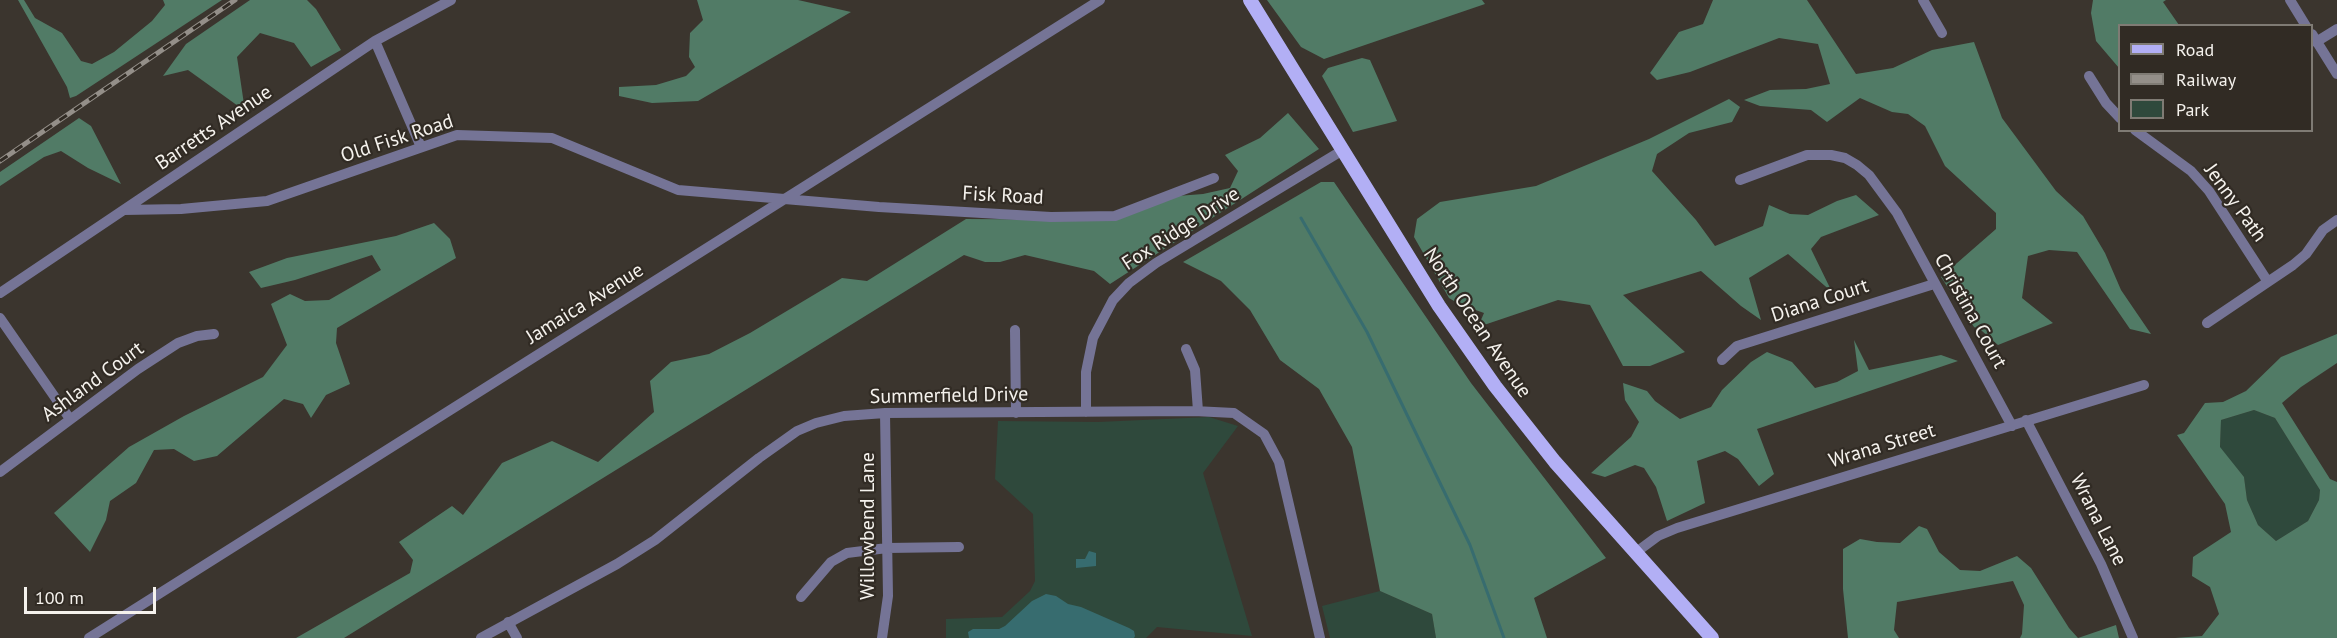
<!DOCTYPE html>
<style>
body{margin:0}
#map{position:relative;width:2337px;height:638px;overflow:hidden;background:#3b352e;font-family:"PT Sans",sans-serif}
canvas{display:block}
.legend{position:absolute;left:2118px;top:24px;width:195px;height:108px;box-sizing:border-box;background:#312b24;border:2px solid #7f7b74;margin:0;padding:8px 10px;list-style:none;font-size:18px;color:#f5f2ed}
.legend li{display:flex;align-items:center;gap:12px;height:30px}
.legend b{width:30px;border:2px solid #7f7b74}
.scale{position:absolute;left:24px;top:587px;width:132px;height:27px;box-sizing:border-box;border:3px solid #f5f2ed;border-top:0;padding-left:8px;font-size:18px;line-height:21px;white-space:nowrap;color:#f5f2ed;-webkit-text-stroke:4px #312b24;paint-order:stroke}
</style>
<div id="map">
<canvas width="2337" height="638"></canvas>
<ul class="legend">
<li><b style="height:8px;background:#b2aff5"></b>Road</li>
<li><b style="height:8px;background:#948f89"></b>Railway</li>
<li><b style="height:16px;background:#2f493c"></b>Park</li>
</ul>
<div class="scale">100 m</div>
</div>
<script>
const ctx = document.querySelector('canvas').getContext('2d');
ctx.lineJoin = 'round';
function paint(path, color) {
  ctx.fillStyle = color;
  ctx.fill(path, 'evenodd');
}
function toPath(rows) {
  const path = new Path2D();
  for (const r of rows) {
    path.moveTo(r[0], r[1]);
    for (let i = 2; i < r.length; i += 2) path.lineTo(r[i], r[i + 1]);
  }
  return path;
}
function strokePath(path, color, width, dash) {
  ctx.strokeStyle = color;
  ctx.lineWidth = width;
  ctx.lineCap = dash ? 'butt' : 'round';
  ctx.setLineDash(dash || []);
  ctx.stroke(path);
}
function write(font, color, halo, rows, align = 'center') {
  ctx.font = font + ' "PT Sans",sans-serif';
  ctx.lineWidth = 4.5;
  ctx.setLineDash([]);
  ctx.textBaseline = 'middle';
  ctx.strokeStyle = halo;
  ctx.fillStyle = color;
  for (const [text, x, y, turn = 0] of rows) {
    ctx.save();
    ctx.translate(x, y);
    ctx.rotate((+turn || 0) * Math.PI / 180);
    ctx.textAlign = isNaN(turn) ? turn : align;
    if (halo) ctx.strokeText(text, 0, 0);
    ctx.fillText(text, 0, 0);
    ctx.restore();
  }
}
const green = toPath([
 [2254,410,2275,418,2320,490,2319,500,2308,521,2276,541,2258,525,2247,500,2244,477,2220,448,2221,420],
 [1209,417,1238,426,1203,473,1252,636,1157,627,1146,638,946,638,946,619,1002,617,1030,591,1035,581,1033,514,995,479,998,421,1098,422],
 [1380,591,1432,614,1436,638,1330,638,1322,606]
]);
const forest = toPath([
 [18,0,24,0,35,18,62,33,81,61,92,64,114,52,152,21,165,5,163,0,222,0,76,96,70,98,67,87],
 [250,0,307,0,316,9,341,50,311,67,294,43,260,33,237,57,245,111,188,70,163,76,186,44],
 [697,0,798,0,851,12,698,101,652,103,619,96,619,87,656,85,686,76,695,67,689,57,690,33,703,20],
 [1267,0,1482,0,1485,4,1324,59,1301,47],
 [1713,0,1807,0,1856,74,1893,68,1932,50,1974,42,2002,118,2056,191,2083,216,2105,253,2121,290,2151,334,2130,329,2077,252,2049,250,2028,256,2022,298,2053,323,1998,345,1982,331,1974,327,1941,277,1996,229,1996,213,1945,166,1925,126,1908,114,1892,112,1860,98,1827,122,1811,110,1760,106,1744,100,1770,90,1806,89,1830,84,1818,44,1779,38,1690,72,1657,80,1650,73,1679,32,1703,24],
 [2093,0,2166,0,2163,2,2179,25,2120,26,2119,68,2096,41,2091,13],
 [1362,58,1370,60,1397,121,1353,132,1322,76,1328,68],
 [1729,99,1740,107,1732,122,1689,133,1657,154,1652,171,1696,220,1715,246,1763,226,1769,205,1790,214,1808,215,1837,201,1856,195,1879,215,1821,237,1811,249,1832,292,1788,254,1749,278,1761,320,1741,306,1701,271,1623,295,1685,352,1650,366,1623,366,1590,305,1558,300,1478,327,1484,313,1459,304,1449,298,1414,237,1417,219,1440,202,1536,186,1649,139],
 [1288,113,1319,149,1110,284,1094,271,1025,255,1000,262,985,262,964,255,344,638,296,638,410,573,413,560,399,542,452,506,463,515,502,463,552,441,598,462,654,412,650,381,671,362,709,354,750,333,842,278,867,281,966,219,1116,220,1177,196,1203,194,1230,188,1238,171,1225,155,1260,138],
 [79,118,91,126,121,184,88,168,61,151,44,157,0,186,0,172],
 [1321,182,1334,182,1471,383,1606,558,1534,598,1547,638,1436,638,1432,614,1380,591,1352,447,1319,389,1280,360,1250,310,1221,281,1183,262],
 [434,223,450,239,456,258,337,328,336,343,350,384,326,395,311,418,303,404,284,399,217,456,194,461,174,449,154,450,136,483,110,501,106,520,90,552,54,513,129,447,184,416,263,377,287,345,271,304,290,294,305,301,329,300,381,270,372,255,295,280,261,288,249,272,287,258,396,236],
 [2337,334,2337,363,2301,387,2282,403,2330,479,2337,482,2337,638,2175,638,2202,636,2219,614,2210,587,2192,576,2193,557,2231,532,2225,504,2177,435,2184,433,2205,403,2223,402,2246,391,2281,357],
 [2254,410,2275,418,2320,490,2319,500,2308,521,2276,541,2258,525,2247,500,2244,477,2220,447,2221,420],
 [1854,340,1869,370,1941,355,1958,361,1757,429,1774,474,1759,486,1738,459,1725,451,1697,461,1705,503,1667,521,1656,487,1644,468,1635,465,1605,477,1591,473,1631,437,1639,422,1625,400,1623,383,1647,391,1655,401,1680,419,1711,407,1722,390,1751,362,1767,352,1792,362,1815,388,1837,382,1858,371],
 [1919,526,1927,529,1939,552,1960,570,1980,571,2017,556,2031,568,2069,628,2078,638,2116,625,2119,638,2020,638,2022,634,2024,605,2013,581,1897,602,1894,630,1899,638,1848,638,1843,589,1843,549,1860,539,1877,542,1900,543]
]);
const water = toPath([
 [1089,551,1096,553,1096,566,1076,568,1076,559,1085,559],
 [1046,594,1056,596,1068,604,1081,607,1129,628,1134,631,1135,636,1134,638,969,638,968,632,973,629,999,629,1005,626,1032,601]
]);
const stream = toPath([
 [1301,218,1367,332,1470,545,1504,638]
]);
const minor = toPath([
 [1923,0,1942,33],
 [2290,0,2306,26],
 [2312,34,2337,74],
 [375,41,421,147],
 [2316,42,2337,29],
 [2089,76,2106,103,2120,118],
 [2135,130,2191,171,2209,191,2268,282],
 [1740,180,1807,155,1831,155,1845,158,1857,165,1869,175,1897,213,2012,426],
 [124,210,181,209,267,201,457,135,552,138,678,190,879,207,1051,217,1115,216,1214,178],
 [0,293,375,41,451,0],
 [0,318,70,419],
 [2207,323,2293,265,2306,254,2323,230,2337,220],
 [1015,330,1016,413],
 [1186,349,1195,370,1198,411],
 [1722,360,1737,346,1934,284],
 [1086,412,1086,372,1093,338,1113,300,1129,283,1156,263,1343,150],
 [2026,420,2101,564,2133,638],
 [0,472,138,369,178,343,197,336,214,334],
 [1635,553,1658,536,1677,528,2144,385],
 [801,597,831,562,847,553,887,548,959,547],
 [508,622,517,638],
 [89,638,1100,0],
 [481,638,617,564,655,540,759,458,797,431,816,423,844,416,885,413,1194,411,1234,413,1264,434,1279,462,1320,638],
 [882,638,888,596,885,413]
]);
const major = toPath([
 [1250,0,1439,306,1495,386,1555,462,1712,638]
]);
const rail = toPath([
 [0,161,235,0]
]);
const streetNames = [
 ["Barretts Avenue",214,128,-34],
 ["Old Fisk Road",397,139,-18],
 ["Fisk Road",1003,196,3],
 ["Jenny Path",2235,203,54],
 ["Fox Ridge Drive",1181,229,-33],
 ["Diana Court",1820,301,-18],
 ["Jamaica Avenue",585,304,-32],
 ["Christina Court",1970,311,61],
 ["North Ocean Avenue",1477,323,56],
 ["Ashland Court",93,382,-36],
 ["Summerfield Drive",949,396,-1],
 ["Wrana Street",1882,446,-17],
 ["Wrana Lane",2098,520,63],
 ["Willowbend Lane",868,526,-90]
];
paint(green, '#2f493c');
paint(forest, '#517b66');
paint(water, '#376c6f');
strokePath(stream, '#376c6f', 3);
strokePath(minor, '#757496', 10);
strokePath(major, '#b2aff5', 14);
strokePath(rail, '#948f89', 5);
strokePath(rail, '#312b24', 3, [9]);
write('20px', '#f5f2ed', '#312b24', streetNames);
</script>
